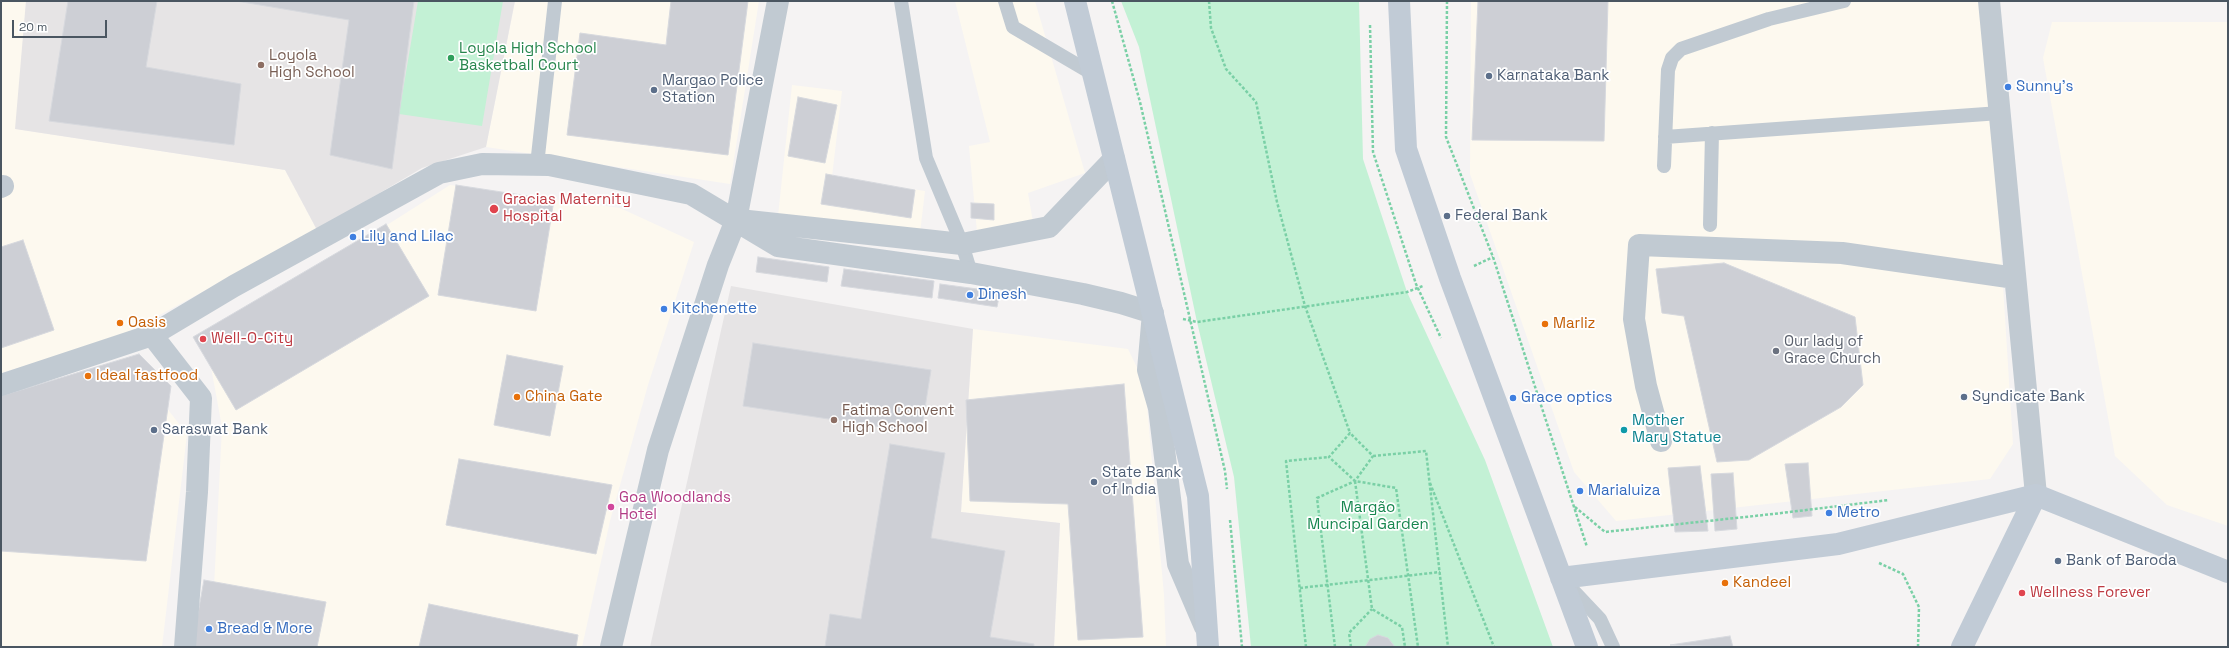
<!DOCTYPE html>
<meta charset="utf-8">
<style>
body{margin:0}
#map{position:relative;width:2229px;height:648px;overflow:hidden;background:#f5f3f3;font-family:"Space Grotesk",sans-serif}
canvas{display:block}
.frame{position:absolute;inset:0;border:2px solid #4a5661;pointer-events:none}
.scale{position:absolute;left:12px;top:20px;width:95px;height:18px;box-sizing:border-box;border:2px solid #4a5661;border-top:0;padding-left:5px;font-size:12px;line-height:14px;white-space:nowrap;color:#4a5661;-webkit-text-stroke:3px #fff;paint-order:stroke}
</style>
<div id="map">
<canvas width="2229" height="648"></canvas>
<div class="frame"></div>
<div class="scale">20 m</div>
</div>
<script>
const ctx = document.querySelector('canvas').getContext('2d');
ctx.lineJoin = 'round';
function paint(path, color) {
  ctx.fillStyle = color;
  ctx.fill(path, 'evenodd');
}
function toPath(rows) {
  const path = new Path2D();
  for (const r of rows) {
    path.moveTo(r[0], r[1]);
    for (let i = 2; i < r.length; i += 2) path.lineTo(r[i], r[i + 1]);
  }
  return path;
}
function strokePath(path, color, width, dash) {
  ctx.strokeStyle = color;
  ctx.lineWidth = width;
  ctx.lineCap = dash ? 'butt' : 'round';
  ctx.setLineDash(dash || []);
  ctx.stroke(path);
}
function write(font, color, halo, rows, align = 'center') {
  ctx.font = font + ' "Space Grotesk",sans-serif';
  ctx.lineWidth = 3.5;
  ctx.setLineDash([]);
  ctx.textBaseline = 'middle';
  ctx.strokeStyle = halo;
  ctx.fillStyle = color;
  for (const [text, x, y, turn = 0] of rows) {
    ctx.save();
    ctx.translate(x, y);
    ctx.rotate((+turn || 0) * Math.PI / 180);
    ctx.textAlign = isNaN(turn) ? turn : align;
    if (halo) ctx.strokeText(text, 0, 0);
    ctx.fillText(text, 0, 0);
    ctx.restore();
  }
}
const commercial = toPath([
 [1,1,26,1,16,129,285,170,317,230,117,338,1,373],
 [515,1,759,1,730,184,486,147],
 [955,1,1035,1,1085,173,1028,193,1033,222,977,232,969,146,990,142],
 [1471,1,1985,1,2013,444,1990,479,1616,521,1574,472,1470,174],
 [2052,22,2228,22,2228,526,2167,505,2115,456,2043,58],
 [792,85,842,91,832,177,925,191,920,233,778,216],
 [450,185,620,208,694,242,648,385,610,521,582,647,211,647,222,427,206,340],
 [973,329,1128,349,1145,384,1164,595,1166,647,1054,647,1060,523,961,512],
 [137,370,187,434,162,647,1,647,1,406]
]);
const education = toPath([
 [26,1,515,1,486,147,422,168,317,230,285,170,15,129],
 [731,286,973,329,961,512,1060,523,1054,647,650,647]
]);
const green = toPath([
 [418,1,503,1,482,126,399,114],
 [1121,1,1359,1,1363,159,1407,292,1485,460,1553,647,1251,647,1234,477,1197,322,1139,47]
]);
const building = toPath([
 [68,1,157,1,146,67,241,84,234,145,49,121,68,1],
 [236,1,414,1,392,169,330,155,349,20,236,1],
 [671,1,748,1,728,155,567,135,580,33,666,45,671,1],
 [1478,1,1608,1,1604,141,1472,140,1478,1],
 [798,97,837,105,825,163,788,156,798,97],
 [826,174,915,190,911,218,821,204,826,174],
 [456,185,554,200,536,311,438,295,456,185],
 [971,203,994,204,994,220,971,218,971,203],
 [386,224,429,296,236,410,193,337,386,224],
 [23,240,54,330,1,348,1,247,23,240],
 [758,257,829,267,827,282,756,272,758,257],
 [1724,263,1855,317,1863,385,1841,407,1749,460,1717,462,1684,316,1662,313,1656,269,1724,263],
 [844,269,934,281,932,298,841,286,844,269],
 [940,284,1000,292,997,307,938,298,940,284],
 [753,343,931,370,921,433,743,406,753,343],
 [139,354,171,386,146,561,1,551,1,396,139,354],
 [507,355,563,366,550,436,494,425,507,355],
 [1124,384,1143,637,1078,640,1068,504,970,501,966,400,1124,384],
 [890,444,945,453,931,538,1005,551,990,637,1034,644,1034,647,825,647,830,614,861,619,890,444],
 [459,459,612,485,596,554,446,525,459,459],
 [1808,463,1812,516,1793,518,1785,464,1808,463],
 [1700,466,1708,531,1675,532,1668,468,1700,466],
 [1733,473,1737,529,1715,531,1711,474,1733,473],
 [204,580,326,602,317,647,192,647,204,580],
 [429,604,578,635,576,647,419,647,429,604],
 [1378,635,1388,638,1395,647,1365,647,1370,639,1378,635],
 [1730,636,1733,647,1670,645,1730,636]
]);
const path = toPath([
 [1112,1,1140,102,1225,471,1227,489],
 [1209,1,1211,28,1226,69,1256,102,1277,202,1305,306,1350,433],
 [1447,1,1446,137,1493,257,1587,547],
 [1370,25,1373,152,1416,284,1441,338],
 [1474,266,1493,257],
 [1183,319,1197,322,1407,292,1423,286],
 [1373,456,1426,451,1448,647],
 [1355,481,1372,609,1402,627,1405,647],
 [1430,483,1494,647],
 [1575,507,1605,532,1773,514,1889,500],
 [1230,520,1242,647],
 [1879,563,1903,574,1919,607,1918,647],
 [1300,588,1440,572],
 [1306,647,1286,461,1329,457],
 [1335,647,1317,498,1355,481,1373,456,1350,433,1329,457,1355,481,1396,488,1418,647],
 [1351,647,1349,633,1372,609]
]);
const service = toPath([
 [901,1,926,158,962,244,971,273],
 [1005,1,1013,27,1093,74],
 [1665,137,2000,113],
 [537,165,555,1],
 [1664,166,1668,70,1672,58,1681,49,1769,19,1844,1],
 [1710,225,1712,133],
 [1567,584,1600,619,1613,647]
]);
const minor = toPath([
 [1989,1,2036,495],
 [1,187,3,186],
 [739,220,962,244,1049,227,1114,159],
 [152,335,201,398,197,492,185,647],
 [1,385,152,335,234,286,439,173,482,164,549,165,691,194,778,246,971,273,1083,294,1121,303,1153,313,1148,370,1159,408,1178,564,1205,627],
 [1661,441,1646,386,1634,319,1639,245,1842,253,2015,278],
 [611,647,658,450,718,265,736,220,778,1]
]);
const secondary = toPath([
 [1075,1,1198,496,1208,647],
 [1399,1,1406,149,1450,278,1587,647],
 [1561,578,1838,544,2036,495,2228,572],
 [1962,647,2036,495]
]);
const markers = [
 [451,58,4,"#2e9e5b"],
 [261,65,4,"#8d6e63"],
 [1489,76,4,"#5c6f8a"],
 [2008,87,4,"#3f7fe0"],
 [654,90,4,"#5c6f8a"],
 [494,209,5,"#e0444e"],
 [1447,216,4,"#5c6f8a"],
 [353,237,4,"#3f7fe0"],
 [970,295,4,"#3f7fe0"],
 [664,309,4,"#3f7fe0"],
 [120,323,4,"#e8710a"],
 [1545,324,4,"#e8710a"],
 [203,339,4,"#e0444e"],
 [1776,351,4,"#6b7280"],
 [88,376,4,"#e8710a"],
 [517,397,4,"#e8710a"],
 [1964,397,4,"#5c6f8a"],
 [1513,398,4,"#3f7fe0"],
 [834,420,4,"#8d6e63"],
 [154,430,4,"#5c6f8a"],
 [1624,430,4,"#0f9aa8"],
 [1094,482,4,"#5c6f8a"],
 [1580,491,4,"#3f7fe0"],
 [611,507,4,"#d1479c"],
 [1829,513,4,"#3f7fe0"],
 [2058,561,4,"#5c6f8a"],
 [1725,583,4,"#e8710a"],
 [2022,593,4,"#e0444e"],
 [209,629,4,"#3f7fe0"]
];
const leisureNames = [
 ["Loyola High School",459,49],
 ["Basketball Court",459,66]
];
const educationNames = [
 ["Loyola",269,56],
 ["High School",269,73],
 ["Fatima Convent",842,411],
 ["High School",842,428]
];
const serviceNames = [
 ["Karnataka Bank",1497,76],
 ["Margao Police",662,81],
 ["Station",662,98],
 ["Federal Bank",1455,216],
 ["Syndicate Bank",1972,397],
 ["Saraswat Bank",162,430],
 ["State Bank",1102,473],
 ["of India",1102,490],
 ["Bank of Baroda",2066,561]
];
const shopNames = [
 ["Sunny's",2016,87],
 ["Lily and Lilac",361,237],
 ["Dinesh",978,295],
 ["Kitchenette",672,309],
 ["Grace optics",1521,398],
 ["Marialuiza",1588,491],
 ["Metro",1837,513],
 ["Bread & More",217,629]
];
const healthNames = [
 ["Gracias Maternity",503,200],
 ["Hospital",503,217],
 ["Well-O-City",211,339],
 ["Wellness Forever",2030,593]
];
const foodNames = [
 ["Oasis",128,323],
 ["Marliz",1553,324],
 ["Ideal fastfood",96,376],
 ["China Gate",525,397],
 ["Kandeel",1733,583]
];
const worshipNames = [
 ["Our lady of",1784,342],
 ["Grace Church",1784,359]
];
const cultureNames = [
 ["Mother",1632,421],
 ["Mary Statue",1632,438]
];
const hotelNames = [
 ["Goa Woodlands",619,498],
 ["Hotel",619,515]
];
const parkNames = [
 ["Margão",1368,508],
 ["Muncipal Garden",1368,525]
];
paint(commercial, '#fdf9ef');
paint(education, '#e6e4e5');
paint(green, '#c3f1d5');
paint(building, '#cdcfd5');
strokePath(building, '#d7d9de', 1);
strokePath(path, '#7ad0a6', 2.5, [3, 2]);
strokePath(service, '#c1cad2', 14);
strokePath(minor, '#c1cad2', 22);
strokePath(secondary, '#c1cbd6', 22);
for (const [x, y, r, color] of markers) {
  const dot = new Path2D();
  dot.arc(x, y, r, 0, 2 * Math.PI);
  ctx.fillStyle = color;
  ctx.fill(dot);
  strokePath(dot, '#fff', 1.5);
}
write('15px', '#27864d', '#fff', leisureNames, 'left');
write('15px', '#785e54', '#fff', educationNames, 'left');
write('15px', '#4e5e75', '#fff', serviceNames, 'left');
write('15px', '#366cbe', '#fff', shopNames, 'left');
write('15px', '#be3a42', '#fff', healthNames, 'left');
write('15px', '#c56008', '#fff', foodNames, 'left');
write('15px', '#5b616d', '#fff', worshipNames, 'left');
write('15px', '#0d838f', '#fff', cultureNames, 'left');
write('15px', '#b23c85', '#fff', hotelNames, 'left');
write('15px', '#17864f', '#fff', parkNames);
</script>
